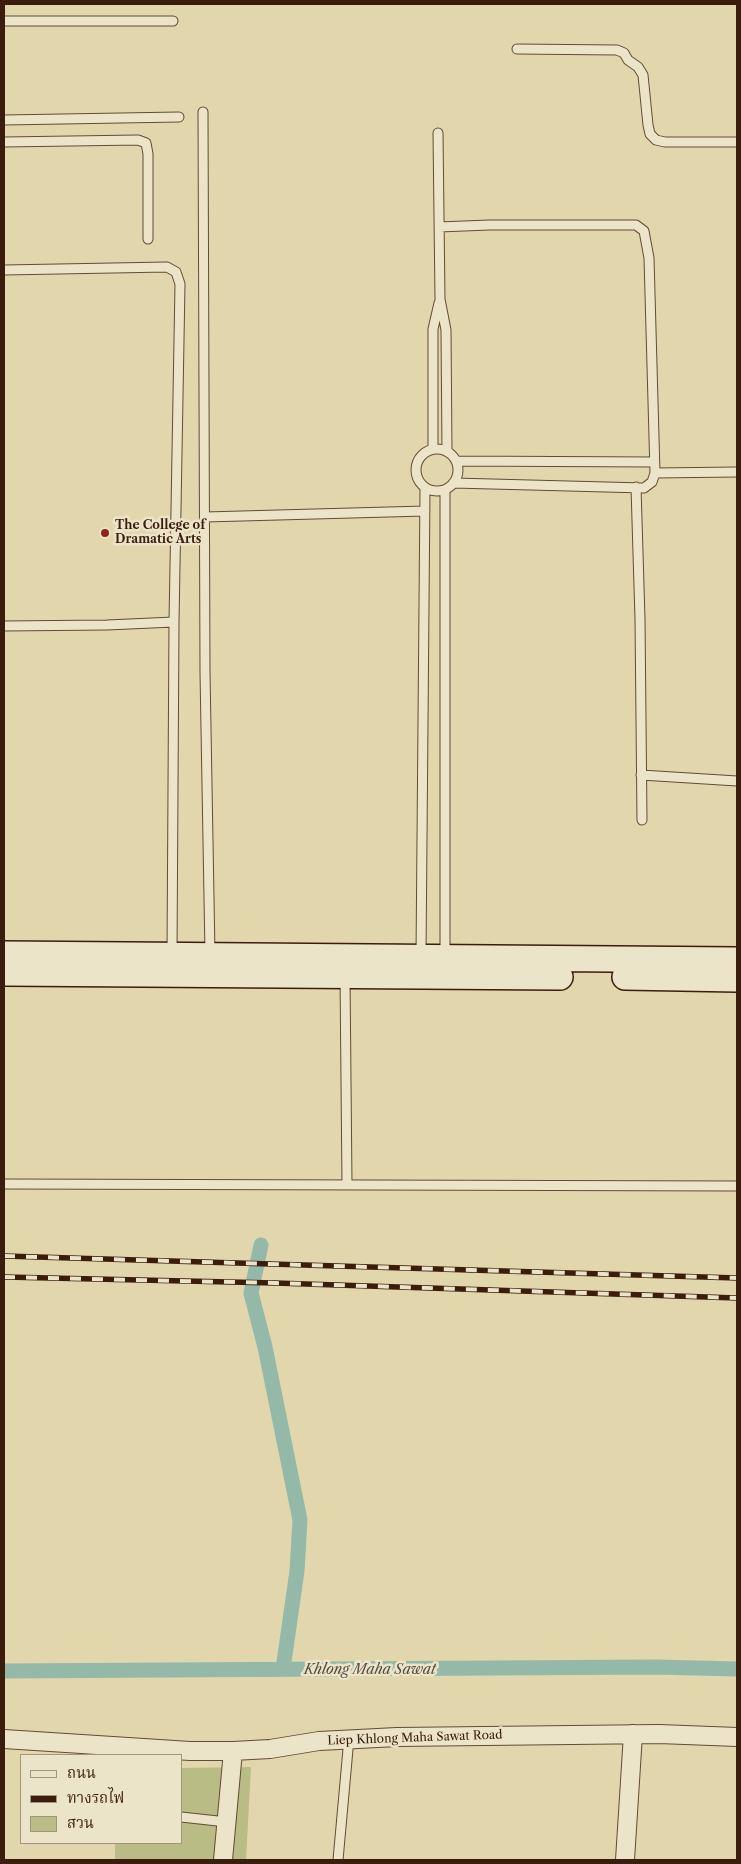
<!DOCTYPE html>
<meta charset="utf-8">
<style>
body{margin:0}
#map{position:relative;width:741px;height:1864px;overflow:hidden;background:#e1d6ac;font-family:"Libre Caslon Text","Noto Serif Thai",serif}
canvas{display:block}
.frame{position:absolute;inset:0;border:5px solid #3b1d0d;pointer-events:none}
.legend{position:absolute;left:20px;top:1754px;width:162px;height:90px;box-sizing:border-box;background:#ece4c9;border:1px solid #a5947e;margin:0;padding:6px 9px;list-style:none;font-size:15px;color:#3b1d0d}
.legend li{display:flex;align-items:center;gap:10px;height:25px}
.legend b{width:25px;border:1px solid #a5947e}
</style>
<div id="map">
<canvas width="741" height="1864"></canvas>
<div class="frame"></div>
<ul class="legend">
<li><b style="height:6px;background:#ece4c9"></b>ถนน</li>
<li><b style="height:6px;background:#3b1d0d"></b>ทางรถไฟ</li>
<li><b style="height:14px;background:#b9bc84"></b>สวน</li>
</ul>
</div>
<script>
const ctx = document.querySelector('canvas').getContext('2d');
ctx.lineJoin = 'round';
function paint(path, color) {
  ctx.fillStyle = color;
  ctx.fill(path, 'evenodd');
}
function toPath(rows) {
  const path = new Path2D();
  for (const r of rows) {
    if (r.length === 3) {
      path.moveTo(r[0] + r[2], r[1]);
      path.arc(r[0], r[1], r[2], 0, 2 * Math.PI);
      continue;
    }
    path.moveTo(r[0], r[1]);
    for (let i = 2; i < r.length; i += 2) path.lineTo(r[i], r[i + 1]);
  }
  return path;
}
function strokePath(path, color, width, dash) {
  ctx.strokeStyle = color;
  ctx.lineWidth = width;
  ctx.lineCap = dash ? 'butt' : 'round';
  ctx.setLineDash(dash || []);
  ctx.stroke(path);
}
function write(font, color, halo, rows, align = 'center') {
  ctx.font = font + ' "Libre Caslon Text",serif';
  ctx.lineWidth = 5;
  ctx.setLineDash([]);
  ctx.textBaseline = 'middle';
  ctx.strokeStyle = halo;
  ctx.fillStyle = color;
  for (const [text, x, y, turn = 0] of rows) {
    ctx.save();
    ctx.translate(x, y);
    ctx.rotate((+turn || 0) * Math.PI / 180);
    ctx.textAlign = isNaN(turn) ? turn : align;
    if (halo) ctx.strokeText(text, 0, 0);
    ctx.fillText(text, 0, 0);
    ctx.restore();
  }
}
const green = toPath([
 [251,1767,246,1860,115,1860,115,1843,181,1843,181,1768]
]);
const canal = toPath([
 [261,1245,251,1293,265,1347,300,1520,297,1571,283,1669],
 [4,1671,656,1667,737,1669]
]);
const lane = toPath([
 [4,21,173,21],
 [517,49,617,50,624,53,628,60,638,67,643,75,648,125,650,134,656,140,665,142,737,142],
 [203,112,205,672,210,954],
 [4,120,179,117],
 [438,133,440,299,446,330,447,451],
 [4,142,138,140,146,143,148,154,148,239],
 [439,227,489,225,636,225,644,231,649,258,655,473,652,482,644,488,454,483],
 [4,270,167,267,176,272,180,284,174,622,107,625,4,626],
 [437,470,21],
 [433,449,433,329,439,303],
 [457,461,654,462],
 [655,473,737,472],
 [636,487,640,619,642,820],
 [445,490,445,955],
 [205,517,425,511],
 [641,775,737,781],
 [172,954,174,622],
 [421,956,425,488],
 [345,976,347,1185],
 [4,1184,737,1186],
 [181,1817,227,1822],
 [338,1860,349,1738]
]);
const street = toPath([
 [4,1739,190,1751,233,1751,270,1749,319,1741,397,1737,659,1734,737,1737],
 [223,1860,233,1751],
 [625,1860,633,1734]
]);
const secondary = toPath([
 [4,954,737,960],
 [4,973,560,977],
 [625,977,737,979]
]);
const rail = toPath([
 [4,1256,737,1278],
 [4,1277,275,1283,737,1298]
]);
const markers = [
 [105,533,5,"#8f2418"]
];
const poiNames = [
 ["The College of",115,526],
 ["Dramatic Arts",115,540]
];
const streetNames = [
 ["Liep Khlong Maha Sawat Road",415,1738,-2]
];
const waterNames = [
 ["Khlong Maha Sawat",370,1670]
];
paint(green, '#b9bc84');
strokePath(canal, '#94b9a9', 15);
strokePath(lane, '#644b35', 11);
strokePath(street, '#644b35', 20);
strokePath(secondary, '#3b1d0d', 28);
strokePath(lane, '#ece4c9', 9);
strokePath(street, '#ece4c9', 18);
strokePath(secondary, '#ece4c9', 25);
strokePath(rail, '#3b1d0d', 5.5);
strokePath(rail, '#ece4c9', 4, [11]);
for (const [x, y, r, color] of markers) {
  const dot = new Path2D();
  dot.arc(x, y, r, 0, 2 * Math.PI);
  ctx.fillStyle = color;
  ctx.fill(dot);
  strokePath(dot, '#ece4c9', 2);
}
write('bold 12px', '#3b1d0d', '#ece4c9', poiNames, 'left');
write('12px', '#3b1d0d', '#ece4c9', streetNames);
write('italic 14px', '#564c3c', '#ece4c9', waterNames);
</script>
